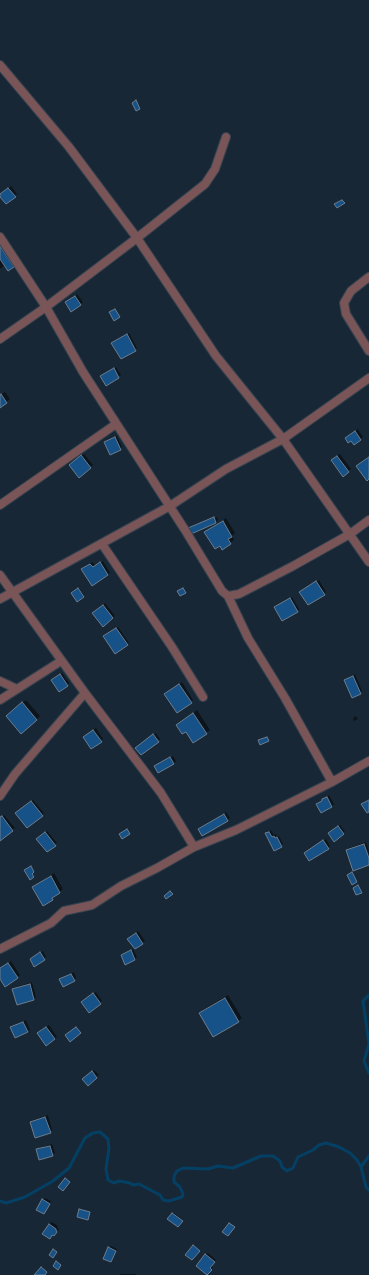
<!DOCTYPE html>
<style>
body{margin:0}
canvas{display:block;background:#182735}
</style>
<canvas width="369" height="1275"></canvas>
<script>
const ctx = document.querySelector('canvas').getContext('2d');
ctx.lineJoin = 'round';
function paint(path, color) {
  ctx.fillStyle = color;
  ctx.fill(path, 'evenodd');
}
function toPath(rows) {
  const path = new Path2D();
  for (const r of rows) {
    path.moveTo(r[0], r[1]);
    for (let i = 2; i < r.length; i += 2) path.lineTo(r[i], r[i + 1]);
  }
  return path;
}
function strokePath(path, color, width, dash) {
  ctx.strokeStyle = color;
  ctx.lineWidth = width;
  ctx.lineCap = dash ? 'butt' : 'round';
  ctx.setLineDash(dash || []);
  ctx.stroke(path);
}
const shadow = toPath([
 [11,186,17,194,6,203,0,195],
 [0,241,16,264,8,269,5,265,0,269],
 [77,294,83,302,81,304,68,300],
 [129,333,137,348,135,350,113,343],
 [116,367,121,375,106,384,101,376],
 [5,392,10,399,0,407,0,395],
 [358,429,363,437,354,444,351,439,346,438],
 [117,436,122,447,120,449,105,442],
 [84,454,93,465,79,476,72,463],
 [340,454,351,469,343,475,334,458],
 [217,517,218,520,216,522,191,532,191,528],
 [226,518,235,533,232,536,234,540,230,543,220,545,206,532],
 [103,561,110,573,92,584,85,567,93,562,95,566],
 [319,580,326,592,324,594,303,590],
 [79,588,84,595,77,600,72,593],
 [292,597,299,609,297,611,278,605],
 [105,603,115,616,113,618,96,611],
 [118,627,129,643,127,645,107,634],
 [62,673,69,683,67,686,54,678],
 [355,674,362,691,360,693,345,680],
 [182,682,193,700,191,702,167,692],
 [26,700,40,716,36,720,10,713],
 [197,710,210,730,193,742,186,731,177,725],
 [356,716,358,719,354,721,353,718],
 [96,728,103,739,101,741,87,735],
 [156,733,160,739,158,741,138,746],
 [173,756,176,761,174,764,158,764],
 [329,795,334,804,332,807,323,800],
 [33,800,44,813,42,816,18,811],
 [226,812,230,818,228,820,202,835,199,829,201,827],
 [4,815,15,828,0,840,0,818],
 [340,825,345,832,343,834,331,831],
 [271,830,274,835,276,834,277,837,279,836,283,844,281,846,267,834],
 [47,831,57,843,47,851,40,837],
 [326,839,330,846,328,848,305,853],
 [366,842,369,851,369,864,347,850,349,848],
 [54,873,63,889,55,895,56,896,52,899,33,887],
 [138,931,145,941,135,948,131,937],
 [133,949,137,957,135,959,122,955],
 [43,951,46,957,34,965,33,957],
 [11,961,20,975,17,977,0,978,0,968],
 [74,972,76,978,74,980,60,979],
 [32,982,36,997,34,999,18,1004,14,989,16,987],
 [96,992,102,1001,100,1004,84,1000],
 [228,995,242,1018,238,1021,200,1013,204,1009],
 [26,1020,30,1030,27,1032,11,1027],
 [49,1025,57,1037,55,1039,40,1031],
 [94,1070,99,1075,88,1084,86,1077],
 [48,1115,52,1130,50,1132,31,1122,33,1120],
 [52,1144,55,1153,52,1155,37,1150,39,1148],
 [45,1198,51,1201,44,1213,43,1200],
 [174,1213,183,1220,178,1226,169,1219],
 [52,1222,58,1226,57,1228,59,1229,56,1233,53,1234,50,1237,49,1224],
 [111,1246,117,1249,111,1261,108,1248],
 [208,1253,216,1260,211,1265,213,1267,207,1274,206,1255],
 [120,1274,136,1274,136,1275,120,1275]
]);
const stream = toPath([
 [369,995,363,1001,369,1044,364,1061,369,1073],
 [361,1167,369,1156],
 [0,1201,6,1203,25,1197,53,1181,69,1168,85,1138,93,1133,100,1132,108,1139,109,1148,106,1169,108,1180,114,1183,119,1181,130,1183,133,1185,139,1184,160,1195,163,1200,169,1201,182,1197,183,1194,180,1187,174,1182,174,1176,177,1171,183,1168,208,1169,218,1166,233,1168,261,1156,273,1156,280,1161,282,1167,287,1171,293,1168,298,1157,313,1150,319,1145,326,1143,339,1147,350,1153,357,1160,361,1167,366,1187,369,1190]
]);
const building = toPath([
 [136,100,140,109,136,111,132,103,136,100],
 [8,188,16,197,6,204,0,197,0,194,8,188],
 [342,200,345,203,337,208,334,204,342,200],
 [0,246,14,267,8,271,0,259,0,246],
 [75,296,81,305,71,312,65,302,75,296],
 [115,309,120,317,114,321,109,312,115,309],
 [127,334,136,351,121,359,111,343,127,334],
 [114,368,119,378,106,386,100,376,114,368],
 [1,394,7,403,0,408,0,395,1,394],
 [355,431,361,440,354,445,351,441,348,443,345,438,355,431],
 [115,437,121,450,110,455,104,442,115,437],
 [81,455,91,468,79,478,69,465,81,455],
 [337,456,349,472,343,477,331,460,337,456],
 [369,457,369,479,367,481,356,466,369,457],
 [214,517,216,523,191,534,188,528,214,517],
 [223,521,232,537,228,539,231,544,222,550,220,546,215,549,204,532,223,521],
 [100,562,108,575,92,586,81,569,90,564,93,567,100,562],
 [316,581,325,595,308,605,299,592,316,581],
 [78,588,84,597,77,602,71,593,78,588],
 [183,588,186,593,180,596,177,591,183,588],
 [290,598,298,612,282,621,274,607,290,598],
 [103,605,113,618,103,627,92,613,103,605],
 [116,628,128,645,115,654,103,636,116,628],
 [60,674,68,686,59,692,51,680,60,674],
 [353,676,361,694,352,698,344,680,353,676],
 [179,684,192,703,177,713,164,694,179,684],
 [22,702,37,720,21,734,6,716,22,702],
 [193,713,207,734,193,743,186,732,182,734,176,725,193,713],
 [93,730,102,742,91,749,83,737,93,730],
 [153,734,159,742,141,755,135,748,153,734],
 [267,737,269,741,260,745,258,740,267,737],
 [170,757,174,764,158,773,154,766,170,757],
 [327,797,332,807,321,813,316,804,322,801,322,799,327,797],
 [369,800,369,812,367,813,361,804,369,800],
 [31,801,43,816,27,828,15,813,31,801],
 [224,814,228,821,202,836,198,829,224,814],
 [2,816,13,831,0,841,0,817,2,816],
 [338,826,344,834,334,842,328,833,338,826],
 [127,829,130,834,122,839,119,834,127,829],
 [45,832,56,846,47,852,36,839,45,832],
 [269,832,272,837,274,836,275,838,277,837,282,847,274,851,265,833,269,832],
 [323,840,329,849,309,861,304,853,323,840],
 [364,844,369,858,369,865,353,871,346,850,364,844],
 [31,866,34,872,32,874,34,877,30,880,24,870,31,866],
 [352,872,357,882,352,885,347,875,352,872],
 [51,876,60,893,52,898,53,900,43,906,32,887,51,876],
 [358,885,362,893,356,895,353,888,358,885],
 [170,891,173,894,166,899,164,896,170,891],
 [136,933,143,944,135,949,127,939,136,933],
 [131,950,135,960,125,965,121,955,131,950],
 [40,952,45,960,34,967,30,959,40,952],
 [8,963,18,978,5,987,0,979,0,968,8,963],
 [71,974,75,981,63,987,59,979,71,974],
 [30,984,34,1000,17,1005,12,989,30,984],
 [93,993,101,1004,89,1013,81,1002,93,993],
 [225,998,239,1022,213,1037,199,1013,225,998],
 [23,1022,28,1032,15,1038,10,1027,23,1022],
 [46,1027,55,1039,46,1046,37,1033,46,1027],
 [76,1027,81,1033,70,1042,65,1035,76,1027],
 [92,1071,97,1078,88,1086,82,1079,92,1071],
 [45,1117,51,1133,35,1138,30,1122,45,1117],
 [50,1146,53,1156,39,1160,36,1149,50,1146],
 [65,1178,70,1182,63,1191,58,1187,65,1178],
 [42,1199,50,1204,44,1214,36,1210,42,1199],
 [79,1209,90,1212,88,1220,77,1217,79,1209],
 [172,1213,183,1221,178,1227,167,1219,172,1213],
 [229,1223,235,1227,228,1236,222,1232,229,1223],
 [49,1224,56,1229,56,1230,57,1232,54,1236,52,1235,50,1239,42,1234,49,1224],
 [193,1245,200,1251,192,1260,185,1255,193,1245],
 [108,1247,116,1251,111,1262,103,1259,108,1247],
 [53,1249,57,1252,53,1258,49,1255,53,1249],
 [205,1254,215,1262,210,1268,212,1270,207,1275,196,1266,205,1254],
 [56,1261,61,1265,58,1270,53,1266,56,1261],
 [41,1267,47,1272,45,1275,34,1275,41,1267]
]);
const street = toPath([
 [0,65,69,147,137,238,216,356,283,439,369,562],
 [0,237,46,307,83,372,185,530,222,591,228,596,239,594,293,566,350,534,369,520],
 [369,277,351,291,344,303,346,314,369,351],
 [0,339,46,307,137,238,205,184,215,169,226,137],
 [0,505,116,424],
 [102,544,172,647,203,697],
 [0,575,85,693,161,793,194,847],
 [228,596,248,638,285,698,332,782],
 [0,599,170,506,226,469,283,439,369,378],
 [0,681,17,689],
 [0,700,61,661],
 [0,796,15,774,85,693],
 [0,949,51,923,64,911,92,905,121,886,157,868,194,847,236,830,332,782,369,761]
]);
paint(shadow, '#0007');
strokePath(stream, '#043f64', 3);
paint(building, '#165287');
strokePath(building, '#6b7c8d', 1);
strokePath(street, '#354350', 10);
strokePath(street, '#795557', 8);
</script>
